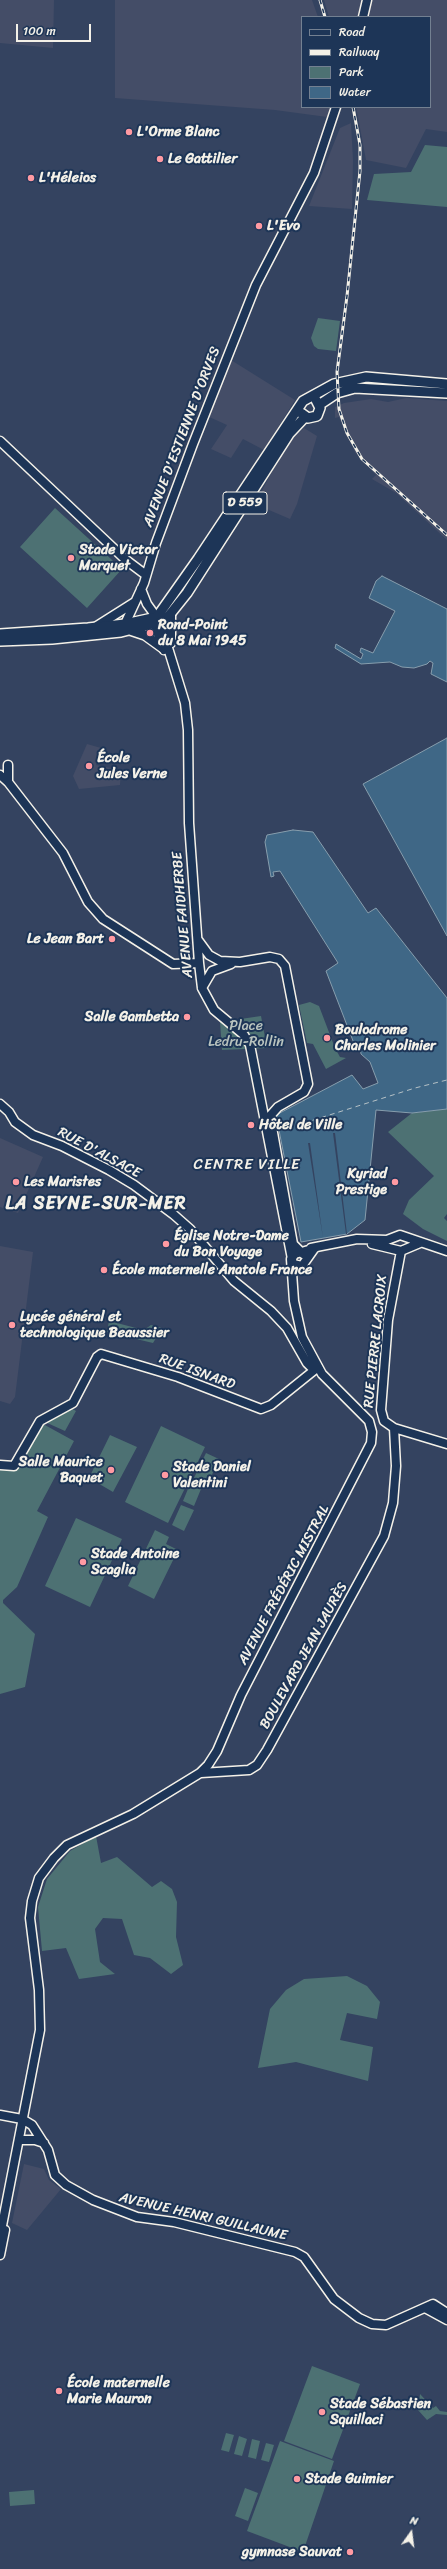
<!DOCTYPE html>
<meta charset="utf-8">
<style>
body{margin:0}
#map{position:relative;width:447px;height:2569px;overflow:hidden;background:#344360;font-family:Sriracha,sans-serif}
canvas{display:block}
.legend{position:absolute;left:301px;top:16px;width:130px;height:92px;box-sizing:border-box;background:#1d3557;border:1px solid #738091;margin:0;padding:5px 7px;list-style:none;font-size:12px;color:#f4f1e8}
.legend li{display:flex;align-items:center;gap:8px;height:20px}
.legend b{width:20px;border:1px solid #738091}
.north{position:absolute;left:391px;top:2513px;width:40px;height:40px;-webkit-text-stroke:3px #1d3557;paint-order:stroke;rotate:14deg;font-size:11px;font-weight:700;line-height:16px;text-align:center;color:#f4f1e8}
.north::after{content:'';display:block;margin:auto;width:14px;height:18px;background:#f4f1e8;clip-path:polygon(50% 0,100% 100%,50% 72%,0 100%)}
.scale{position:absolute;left:16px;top:24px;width:75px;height:18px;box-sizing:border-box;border:2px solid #f4f1e8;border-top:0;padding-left:5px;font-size:12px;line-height:14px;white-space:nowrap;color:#f4f1e8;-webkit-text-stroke:3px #1d3557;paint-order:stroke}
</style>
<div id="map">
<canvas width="447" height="2569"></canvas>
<ul class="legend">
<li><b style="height:5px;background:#1d3557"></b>Road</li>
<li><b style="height:5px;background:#f4f1e8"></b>Railway</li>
<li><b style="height:11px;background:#4d7173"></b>Park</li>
<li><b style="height:11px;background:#3f6786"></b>Water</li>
</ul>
<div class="north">N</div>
<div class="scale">100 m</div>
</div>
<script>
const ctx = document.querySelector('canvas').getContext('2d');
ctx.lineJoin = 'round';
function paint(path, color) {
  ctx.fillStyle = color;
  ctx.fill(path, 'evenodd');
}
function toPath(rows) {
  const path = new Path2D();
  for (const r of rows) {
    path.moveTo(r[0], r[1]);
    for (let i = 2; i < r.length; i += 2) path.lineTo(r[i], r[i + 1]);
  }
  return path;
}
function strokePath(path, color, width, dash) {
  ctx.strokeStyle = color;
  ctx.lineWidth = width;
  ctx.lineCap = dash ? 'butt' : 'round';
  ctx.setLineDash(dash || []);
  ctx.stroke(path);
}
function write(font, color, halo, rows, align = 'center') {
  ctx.font = font + ' Sriracha,sans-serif';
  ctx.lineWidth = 4;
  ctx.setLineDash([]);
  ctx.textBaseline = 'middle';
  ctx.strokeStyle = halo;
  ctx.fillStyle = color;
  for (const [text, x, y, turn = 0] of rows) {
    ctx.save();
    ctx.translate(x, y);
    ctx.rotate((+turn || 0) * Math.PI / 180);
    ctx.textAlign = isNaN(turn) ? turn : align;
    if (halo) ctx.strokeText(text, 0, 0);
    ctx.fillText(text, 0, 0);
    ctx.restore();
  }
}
const built = toPath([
 [0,0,54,0,53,48,0,43],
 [115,0,312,0,318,17,302,17,302,107,330,107,327,117,275,110,115,98],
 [324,0,447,0,447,132,426,129,406,168,366,160,356,107,430,107,430,17,329,17],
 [351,123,353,160,352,209,309,206,340,128],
 [231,360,295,400,264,450,243,439,231,458,211,449,227,425,207,416],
 [406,398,447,401,447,540,396,493,372,479,376,475,355,452,339,417,335,418,335,407,344,403,371,399,388,402],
 [304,428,317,436,297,504,290,519,255,504,277,462,294,437],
 [87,744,101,748,96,765,121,770,120,785,79,789,73,776],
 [0,1138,43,1157,18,1213,0,1207],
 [0,1246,33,1252,15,1397,10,1404,0,1401],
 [24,2164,44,2169,49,2180,61,2189,27,2230,12,2223]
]);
const green = toPath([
 [425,145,447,147,447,207,367,200,374,174,411,172],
 [318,318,340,321,336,351,318,349,314,346,311,338],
 [55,508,122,569,87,608,20,547],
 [310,1002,319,1006,335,1048,340,1057,346,1058,326,1069,313,1044,307,1043,299,1005],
 [261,1016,267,1048,222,1050,220,1022],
 [447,1109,447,1214,444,1218,447,1221,447,1241,423,1229,403,1214,409,1200,434,1176,388,1132,412,1113],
 [109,1321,144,1330,151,1325,162,1328,153,1343,107,1332],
 [71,1408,76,1411,65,1431,45,1422],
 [43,1424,74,1441,37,1511,48,1517,17,1587,3,1600,3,1603,35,1634,25,1687,0,1694,0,1468,16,1471],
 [161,1426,205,1447,168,1523,125,1502],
 [110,1435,137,1447,113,1492,89,1478],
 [206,1453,219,1459,207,1486,193,1480],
 [190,1484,201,1489,194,1506,183,1501],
 [181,1505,194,1510,184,1531,172,1525],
 [76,1518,122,1539,90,1607,45,1586],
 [155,1530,169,1537,166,1544,178,1550,154,1599,128,1586],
 [96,1836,101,1863,117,1857,152,1887,161,1881,172,1889,177,1902,176,1937,183,1965,171,1974,150,1958,134,1955,122,1919,103,1918,95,1929,100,1962,115,1974,79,1979,66,1948,42,1951,38,1907,47,1879,70,1851],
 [347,1976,367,1986,380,2002,377,2019,347,2013,340,2040,373,2047,368,2081,296,2062,258,2068,270,2009,286,1990,304,1979],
 [312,2366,360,2384,332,2459,284,2441],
 [420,2394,433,2408,436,2406,440,2411,447,2412,447,2415,436,2414,427,2420,418,2410],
 [226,2433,234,2435,229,2452,221,2450],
 [239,2436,247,2439,242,2456,234,2454],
 [252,2439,260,2441,256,2459,248,2457],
 [280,2441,334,2461,303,2552,247,2531],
 [266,2443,274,2445,269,2462,261,2460],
 [245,2488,258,2493,248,2521,235,2516],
 [34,2490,35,2504,10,2506,9,2492]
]);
const water = toPath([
 [382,576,447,609,447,682,431,674,433,663,430,661,427,664,414,668,402,667,390,662,361,664,335,648,336,644,361,659,363,654,360,652,361,648,373,653,395,611,369,598,376,581,382,576],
 [447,738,447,936,363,784,447,738],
 [293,830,313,832,368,913,376,908,447,998,447,1109,412,1113,376,1110,365,1220,347,1234,301,1242,276,1115,352,1075,363,1089,378,1083,370,1062,361,1054,360,1046,355,1046,326,971,338,963,280,871,273,872,274,876,271,877,265,842,267,835,293,830]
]);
const pier = toPath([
 [333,1133,335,1133,347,1234,346,1234],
 [308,1143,310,1143,323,1238]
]);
const ferry = toPath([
 [304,1123,415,1088,447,1080]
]);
const secondary = toPath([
 [363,17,367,0],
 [0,441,126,560,146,575],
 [141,589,147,604,160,622,185,703,188,730,189,823,199,963,202,988,214,1010,244,1035,250,1045,293,1264,302,1266,314,1249],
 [156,618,154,624,164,650],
 [125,624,144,583,156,543,193,444,256,285,314,173,336,107],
 [97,626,135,602],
 [171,643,171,614],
 [8,765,8,782],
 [0,775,8,782,63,853,88,902,103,919,173,964,199,963],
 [198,940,209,955,220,961,240,962,270,957,279,959,285,966,308,1084,304,1092,278,1107,270,1116,293,1244,303,1254],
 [202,988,212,971,231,964],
 [0,1104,9,1112,15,1122,33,1135,62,1146,109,1170,134,1185,173,1214,190,1229,234,1281,271,1311,287,1328,307,1363,314,1370],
 [372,1244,401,1251,420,1243],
 [311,1248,357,1239,387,1240,400,1235,447,1251],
 [394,1428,384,1421,381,1410,388,1320,401,1251],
 [394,1428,447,1444],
 [0,1465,14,1466,40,1421,73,1403,97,1357,101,1354,178,1377,261,1409,271,1405,317,1368],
 [201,1773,249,1770,257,1765,267,1750,384,1536,393,1503,396,1466,394,1428],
 [0,2115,22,2119,32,2125,48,2150,55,2175,66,2185,93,2200,137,2217,174,2222,295,2252,304,2257,334,2299,359,2318,372,2324,386,2325,433,2304,447,2313],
 [22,2140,35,2140,44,2143],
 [0,2236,40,2030,39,1990,30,1918,32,1901,39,1878,54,1858,67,1845,133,1814,200,1773,208,1765,217,1751,241,1695,371,1443,372,1432,369,1421,322,1374,302,1337,294,1301,291,1259,295,1254,315,1248],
 [0,2255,5,2230],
 [425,2308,447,2320]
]);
const primary = toPath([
 [319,405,337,393,355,388,447,393],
 [301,413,308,418,317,416,320,408,316,400],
 [130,630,145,635,163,648],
 [0,634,88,628,125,624,157,617,198,559,303,401,334,384,366,377,447,384],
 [0,641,52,639,121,632,160,622,167,618,187,593,289,434,305,417]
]);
const rail = toPath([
 [320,0,325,17],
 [353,107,360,145,360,171,347,296,337,372,339,409,347,433,362,459,447,535]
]);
const markers = [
 [129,132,4,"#ff9aa2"],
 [160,159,4,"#ff9aa2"],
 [31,178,4,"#ff9aa2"],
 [259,226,4,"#ff9aa2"],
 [71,558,4,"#ff9aa2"],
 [150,633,4,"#ff9aa2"],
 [89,766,4,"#ff9aa2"],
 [112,939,4,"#ff9aa2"],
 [187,1017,4,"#ff9aa2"],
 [327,1038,4,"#ff9aa2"],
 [251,1125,4,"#ff9aa2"],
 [16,1182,4,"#ff9aa2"],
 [395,1182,4,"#ff9aa2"],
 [166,1244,4,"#ff9aa2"],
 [104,1270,4,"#ff9aa2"],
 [12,1325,4,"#ff9aa2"],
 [111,1470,4,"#ff9aa2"],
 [165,1475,4,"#ff9aa2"],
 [83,1562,4,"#ff9aa2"],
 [59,2391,4,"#ff9aa2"],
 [322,2412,4,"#ff9aa2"],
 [297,2479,4,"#ff9aa2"],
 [350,2552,4,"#ff9aa2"]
];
const shields = [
 [245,503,44]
];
const shieldNames = [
 ["D 559",245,503]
];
const poiNames = [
 ["L'Orme Blanc",137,132],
 ["Le Gattilier",168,159],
 ["L'Héleios",39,178],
 ["L'Evo",267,226],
 ["Stade Victor",79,550],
 ["Marquet",79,566],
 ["Rond-Point",158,625],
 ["du 8 Mai 1945",158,641],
 ["École",97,758],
 ["Jules Verne",97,774],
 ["Le Jean Bart",104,939,"right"],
 ["Salle Gambetta",179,1017,"right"],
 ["Boulodrome",335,1030],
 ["Charles Molinier",335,1046],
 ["Hôtel de Ville",259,1125],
 ["Kyriad",387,1174,"right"],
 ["Prestige",387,1190,"right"],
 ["Les Maristes",24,1182],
 ["Église Notre-Dame",174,1236],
 ["du Bon Voyage",174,1252],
 ["École maternelle Anatole France",112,1270],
 ["Lycée général et",20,1317],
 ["technologique Beaussier",20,1333],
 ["Salle Maurice",103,1462,"right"],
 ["Baquet",103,1478,"right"],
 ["Stade Daniel",173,1467],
 ["Valentini",173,1483],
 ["Stade Antoine",91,1554],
 ["Scaglia",91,1570],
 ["École maternelle",67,2383],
 ["Marie Mauron",67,2399],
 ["Stade Sébastien",330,2404],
 ["Squillaci",330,2420],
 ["Stade Guimier",305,2479],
 ["gymnase Sauvat",342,2552,"right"]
];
const streetNames = [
 ["AVENUE D'ESTIENNE D'ORVES",182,437,-69],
 ["AVENUE FAIDHERBE",183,915,-95],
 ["RUE D'ALSACE",99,1153,28],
 ["RUE PIERRE LACROIX",376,1341,-84],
 ["RUE ISNARD",197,1372,20],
 ["AVENUE FRÉDÉRIC MISTRAL",284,1585,-62],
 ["BOULEVARD JEAN JAURÈS",304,1656,-61],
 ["AVENUE HENRI GUILLAUME",203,2217,13]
];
const parkNames = [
 ["Place",246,1026],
 ["Ledru-Rollin",246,1042]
];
const neighbourhoodNames = [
 ["CENTRE VILLE",247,1165]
];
const districtNames = [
 ["LA SEYNE-SUR-MER",96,1204]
];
paint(built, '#444d67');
paint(green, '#4d7173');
paint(water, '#3f6786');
strokePath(water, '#879ead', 1);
paint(pier, '#344360');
strokePath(ferry, '#b5c1c6', 1, [5, 4]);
strokePath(secondary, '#f4f1e8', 11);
strokePath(primary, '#f4f1e8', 12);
strokePath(secondary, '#1d3557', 8);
strokePath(primary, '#1d3557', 9);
strokePath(rail, '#f4f1e8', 3);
strokePath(rail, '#1d3557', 1.5, [4.5]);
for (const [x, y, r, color] of markers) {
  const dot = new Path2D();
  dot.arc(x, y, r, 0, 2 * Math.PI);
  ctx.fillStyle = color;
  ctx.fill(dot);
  strokePath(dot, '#1d3557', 1.5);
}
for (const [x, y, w] of shields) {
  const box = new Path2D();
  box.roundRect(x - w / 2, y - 11, w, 22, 3);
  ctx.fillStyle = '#1d3557';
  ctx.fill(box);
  strokePath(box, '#f4f1e8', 1);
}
write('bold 13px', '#f4f1e8', null, shieldNames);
write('bold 14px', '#f4f1e8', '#1d3557', poiNames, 'left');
write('14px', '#f4f1e8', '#1d3557', streetNames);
write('14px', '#bac4bf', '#1d3557', parkNames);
ctx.letterSpacing = '1px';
write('15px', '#f4f1e8', '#1d3557', neighbourhoodNames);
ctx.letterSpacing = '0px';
ctx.letterSpacing = '1px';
write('bold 18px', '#f4f1e8', '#1d3557', districtNames);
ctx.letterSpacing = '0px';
</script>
